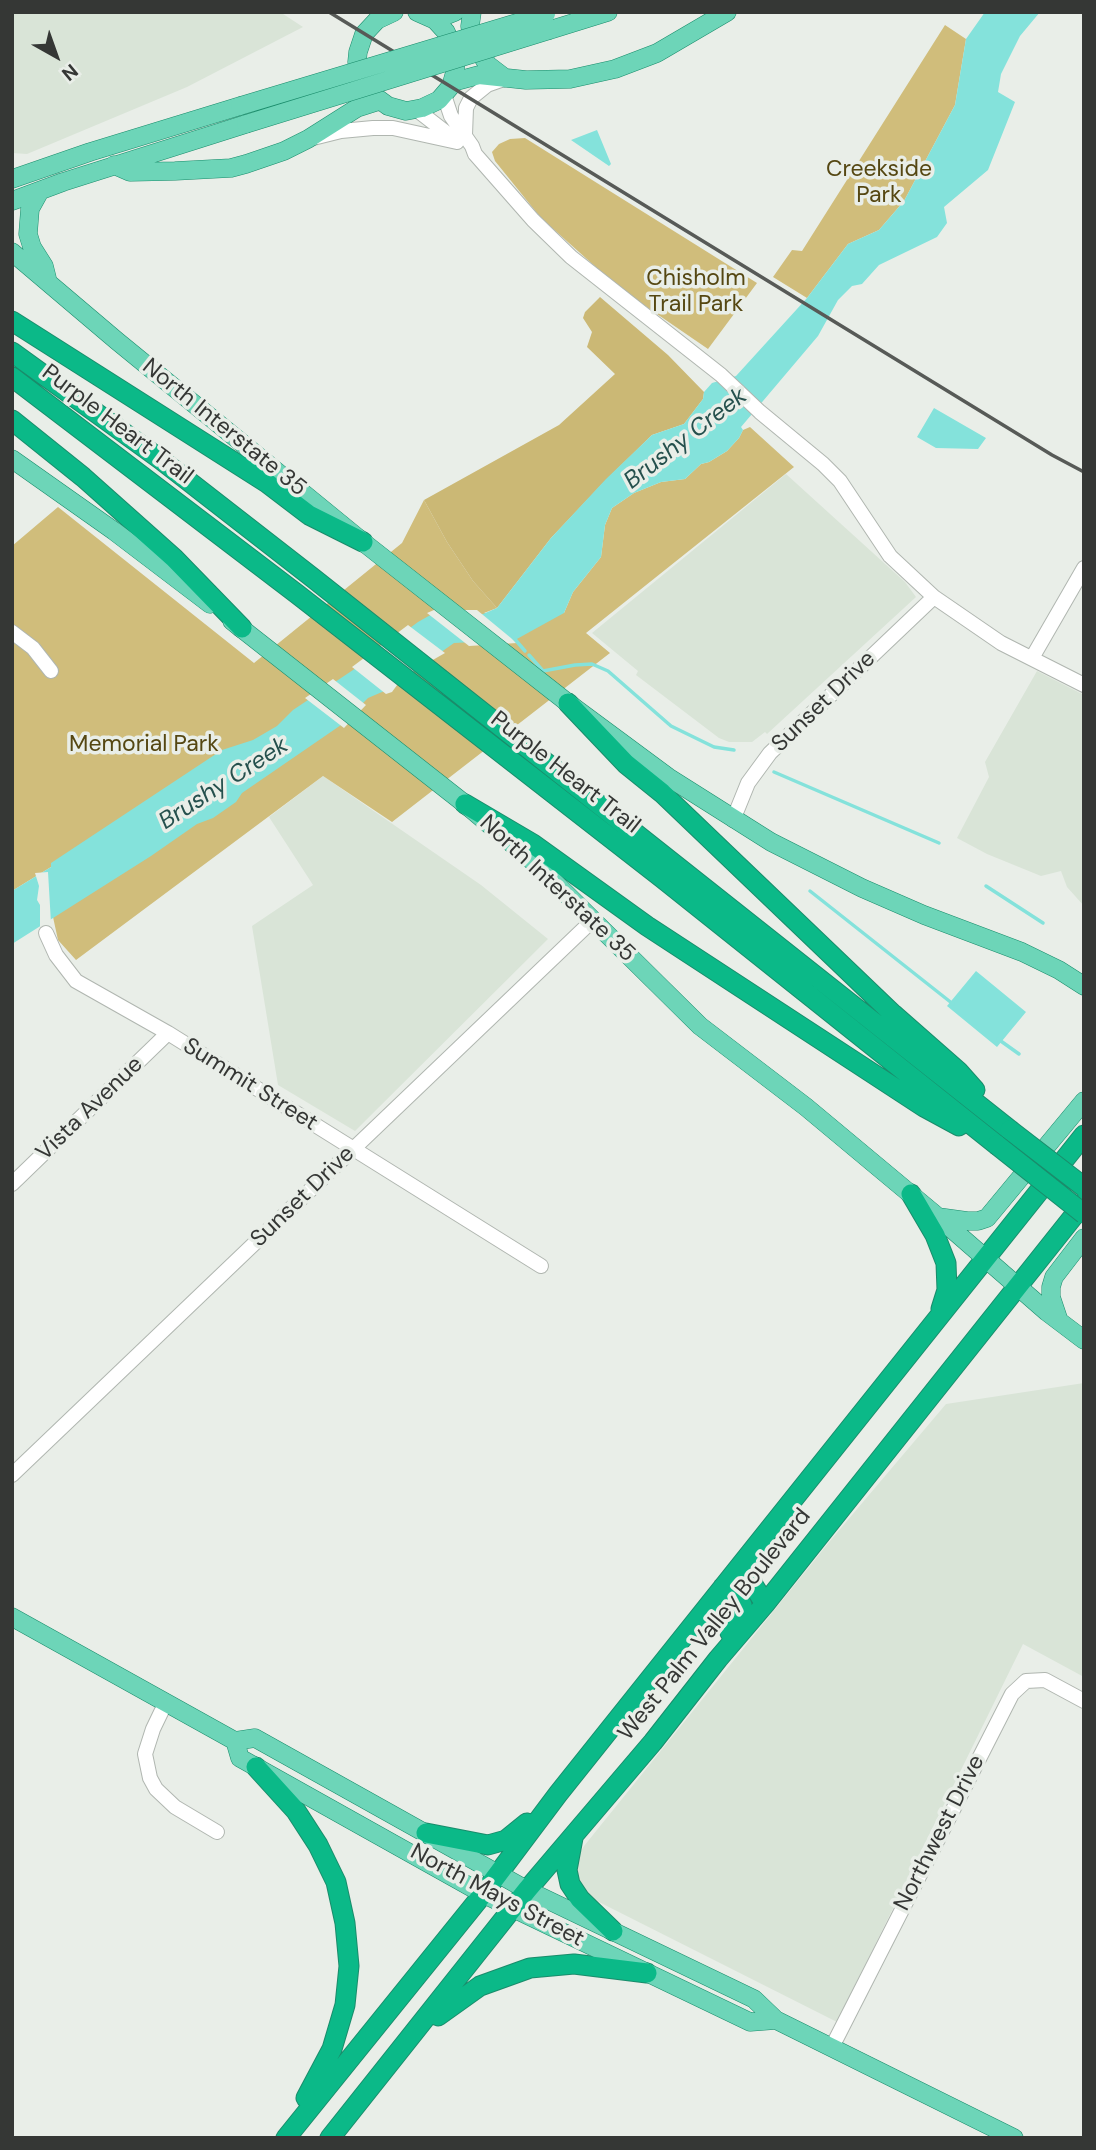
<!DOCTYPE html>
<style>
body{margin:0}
#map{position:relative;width:1096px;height:2150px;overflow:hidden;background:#e9eee8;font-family:"DM Sans",sans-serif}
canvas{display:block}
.frame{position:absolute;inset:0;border:14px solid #353735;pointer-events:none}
.north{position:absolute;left:21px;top:21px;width:70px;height:70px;-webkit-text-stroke:5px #e9eee8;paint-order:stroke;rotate:140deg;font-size:19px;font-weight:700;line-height:28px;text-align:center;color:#353735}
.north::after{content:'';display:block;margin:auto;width:24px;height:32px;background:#353735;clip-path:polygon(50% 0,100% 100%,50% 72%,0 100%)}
</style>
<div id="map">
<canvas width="1096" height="2150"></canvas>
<div class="frame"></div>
<div class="north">N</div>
</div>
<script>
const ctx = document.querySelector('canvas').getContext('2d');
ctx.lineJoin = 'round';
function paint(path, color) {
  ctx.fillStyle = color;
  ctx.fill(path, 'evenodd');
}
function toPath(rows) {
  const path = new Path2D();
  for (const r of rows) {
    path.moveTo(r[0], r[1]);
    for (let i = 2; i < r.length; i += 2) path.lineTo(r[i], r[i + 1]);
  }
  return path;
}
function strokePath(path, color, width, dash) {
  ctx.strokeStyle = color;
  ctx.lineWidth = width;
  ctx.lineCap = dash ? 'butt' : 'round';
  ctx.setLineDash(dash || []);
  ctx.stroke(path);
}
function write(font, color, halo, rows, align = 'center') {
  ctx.font = font + ' "DM Sans",sans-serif';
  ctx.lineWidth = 7;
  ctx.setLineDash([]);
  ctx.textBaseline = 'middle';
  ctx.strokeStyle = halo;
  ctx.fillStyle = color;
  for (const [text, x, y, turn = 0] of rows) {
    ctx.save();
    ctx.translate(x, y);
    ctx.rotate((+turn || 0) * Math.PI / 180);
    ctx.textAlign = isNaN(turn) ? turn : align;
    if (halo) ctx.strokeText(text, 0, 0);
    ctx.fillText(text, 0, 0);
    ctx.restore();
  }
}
const built = toPath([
 [12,12,280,12,303,27,187,87,27,154,12,153],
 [786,474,905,582,916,597,767,734,765,732,752,742,729,742,719,738,636,675,638,671,592,633],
 [1037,671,1084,695,1084,906,1067,887,1061,871,1041,876,987,854,957,838,989,777,985,762],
 [323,776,481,885,548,939,355,1131,278,1085,252,926,313,885,269,817],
 [1084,1383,1084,1677,1023,1644,837,2022,593,1899,576,1884,573,1864,584,1846,830,1541,946,1404]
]);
const green = toPath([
 [945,25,966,39,955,105,904,201,879,230,848,244,807,298,773,277,792,250,802,251],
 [525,138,757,283,708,349,638,301,598,269,541,218,495,161,492,152,499,144,510,139],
 [750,427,794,467,586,633,610,653,392,822,323,776,76,960,58,940,53,917,51,867,12,891,12,546,58,507,254,663,402,543,424,500,447,542,473,581,497,608,484,613,564,613,573,592,601,557,605,525,612,508,634,493,661,482,685,479,701,464,709,462,727,451,739,438,743,430]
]);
const forest = toPath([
 [600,297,668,355,704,392,703,399,684,424,652,435,606,480,551,538,497,608,473,581,447,542,424,500,559,425,615,374,587,347,592,332,583,318,585,312]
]);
const water = toPath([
 [985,12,1040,12,1020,36,1001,74,998,92,1015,102,988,170,944,207,947,223,937,237,879,265,862,284,852,286,838,300,818,336,741,427,743,430,739,438,727,451,709,462,701,464,685,479,661,482,634,493,612,508,605,525,601,557,573,592,564,613,515,640,454,643,389,689,368,698,341,725,242,793,236,802,213,818,197,824,151,856,12,944,12,891,51,867,51,863,222,750,253,740,277,726,293,710,356,668,418,622,434,613,483,614,497,608,551,538,606,479,652,435,684,424,703,399,704,392,712,383,736,376,807,298,848,244,879,230,904,201,955,105,966,39],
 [597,130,611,164,609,166,571,140],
 [934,408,986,438,978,449,936,448,917,437],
 [976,971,1026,1012,997,1047,947,1006]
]);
const pier = toPath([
 [434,610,477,610,517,643,469,646,427,613],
 [408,625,445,653,403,677,392,692,386,694,352,667],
 [333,679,366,705,344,728,305,698],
 [48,872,51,923,40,929,40,905,37,900,39,886,35,873]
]);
const stream = toPath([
 [513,637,525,651],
 [529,655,543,671,575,665,592,664,608,671,671,726,714,747,734,750],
 [774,772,939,843],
 [986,886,1043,923],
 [810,891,953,1004],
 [998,1039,1019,1054]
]);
const minor = toPath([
 [444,95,451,116,472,146,475,154,533,220,571,257,721,375,760,412,823,464,840,481,890,556,934,597,1001,643,1084,685],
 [417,110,457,141],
 [465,135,466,108,471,98,487,85,504,79],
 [313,138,341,131,373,128,393,128,457,142],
 [12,632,33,648,51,671],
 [1032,658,1084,568],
 [733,820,748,783,770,753,934,597],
 [46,933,56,955,76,981,168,1033,541,1266],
 [12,1184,168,1033],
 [12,1475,594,919],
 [166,1702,153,1729,145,1754,150,1778,156,1789,175,1807,217,1832],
 [832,2047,1012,1694,1026,1681,1045,1680,1084,1701]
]);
const major = toPath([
 [394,12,377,20,364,34,358,52,357,62,362,81,369,92,388,106,406,111,422,108,439,100,451,86,455,72,456,53,446,32,435,20,417,12],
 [472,12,470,26,472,41,488,65,505,78],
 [435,20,455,12],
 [550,30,608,12],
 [453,82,479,75,526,80,570,79,615,69,657,53,727,12],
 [114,165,130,172,175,171,231,168,246,164,284,151,308,139,357,108,379,101],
 [12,179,90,152,240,106],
 [40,191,30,209,28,234,32,247,44,266,47,278],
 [12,201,63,182,246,124],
 [12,252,117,341,363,542,568,703,668,777,771,842,862,888,924,915,1022,952,1059,970,1084,986],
 [12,459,114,531,210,604],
 [232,621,465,804,536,864,700,1026,806,1107,938,1217,1047,1312,1084,1340],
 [938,1217,967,1221,978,1221,987,1218,1084,1101],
 [1059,1321,1051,1297,1051,1287,1054,1277,1084,1238],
 [12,1617,235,1741,255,1738,527,1890,754,1999,776,2020,1014,2138],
 [235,1741,240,1758,483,1894,750,2022,776,2020]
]);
const highway = toPath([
 [12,321,267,483,309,515,363,542],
 [12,352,160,459,313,578,1010,1130],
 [12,377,297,594,662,878,997,1145],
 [12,420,83,477,174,558,242,628],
 [568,703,626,764,662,793,893,1014,959,1072,975,1090],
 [465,804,533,844,647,926,924,1107,959,1126],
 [911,1194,935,1235,946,1263,947,1290,941,1309],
 [763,1548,753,1571,752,1583,765,1604],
 [723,1587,738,1598,742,1605,740,1614,730,1633],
 [256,1767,296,1811,318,1845,336,1882,345,1923,349,1966,345,2005,332,2049,306,2098],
 [426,1833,488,1845,506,1840,527,1823],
 [573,1838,567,1870,570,1884,580,1899,613,1931],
 [438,2016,480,1986,530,1968,574,1964,647,1973],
 [286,2138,483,1894,558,1794,1084,1135],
 [330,2138,527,1890,653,1742,718,1659,765,1604,1084,1203]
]);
const rail = toPath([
 [329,12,1052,455,1084,472]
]);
const majorBridge = toPath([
 [240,106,546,14],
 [246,124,550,30]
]);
const highwayBridge = toPath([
 [1010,1130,1084,1187],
 [997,1145,1084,1214]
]);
const parkNames = [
 ["Creekside",879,170],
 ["Park",879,196],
 ["Chisholm",696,279],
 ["Trail Park",696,305],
 ["Memorial Park",144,745]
];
const streetNames = [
 ["Purple Heart Trail",117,425,37],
 ["North Interstate 35",224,428,39],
 ["Sunset Drive",824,702,-44],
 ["Purple Heart Trail",565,773,38],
 ["North Interstate 35",557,889,43],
 ["Summit Street",250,1085,32],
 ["Vista Avenue",90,1109,-44],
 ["Sunset Drive",303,1197,-44],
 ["West Palm Valley Boulevard",715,1625,-51],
 ["Northwest Drive",940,1833,-63],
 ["North Mays Street",497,1896,28]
];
const waterNames = [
 ["Brushy Creek",686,439,-38],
 ["Brushy Creek",224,784,-33]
];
paint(built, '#d9e4d7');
paint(green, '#d0bd7b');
paint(forest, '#cbb875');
paint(water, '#84e2db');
paint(pier, '#e9eee8');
strokePath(stream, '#84e2db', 3.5);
strokePath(minor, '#b0b6b0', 16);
strokePath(major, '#1a8c6b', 19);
strokePath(highway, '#1a8c6b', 21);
strokePath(minor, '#fff', 14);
strokePath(major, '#6dd5b8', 18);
strokePath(highway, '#0bb988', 19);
strokePath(rail, '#575a57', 3.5);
strokePath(majorBridge, '#1a8c6b', 19, []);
strokePath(highwayBridge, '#1a8c6b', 21, []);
strokePath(majorBridge, '#6dd5b8', 18);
strokePath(highwayBridge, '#0bb988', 19);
write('23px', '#554712', '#e9eee8', parkNames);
write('23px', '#353735', '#e9eee8', streetNames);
write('italic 24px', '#25504d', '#e9eee8', waterNames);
</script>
